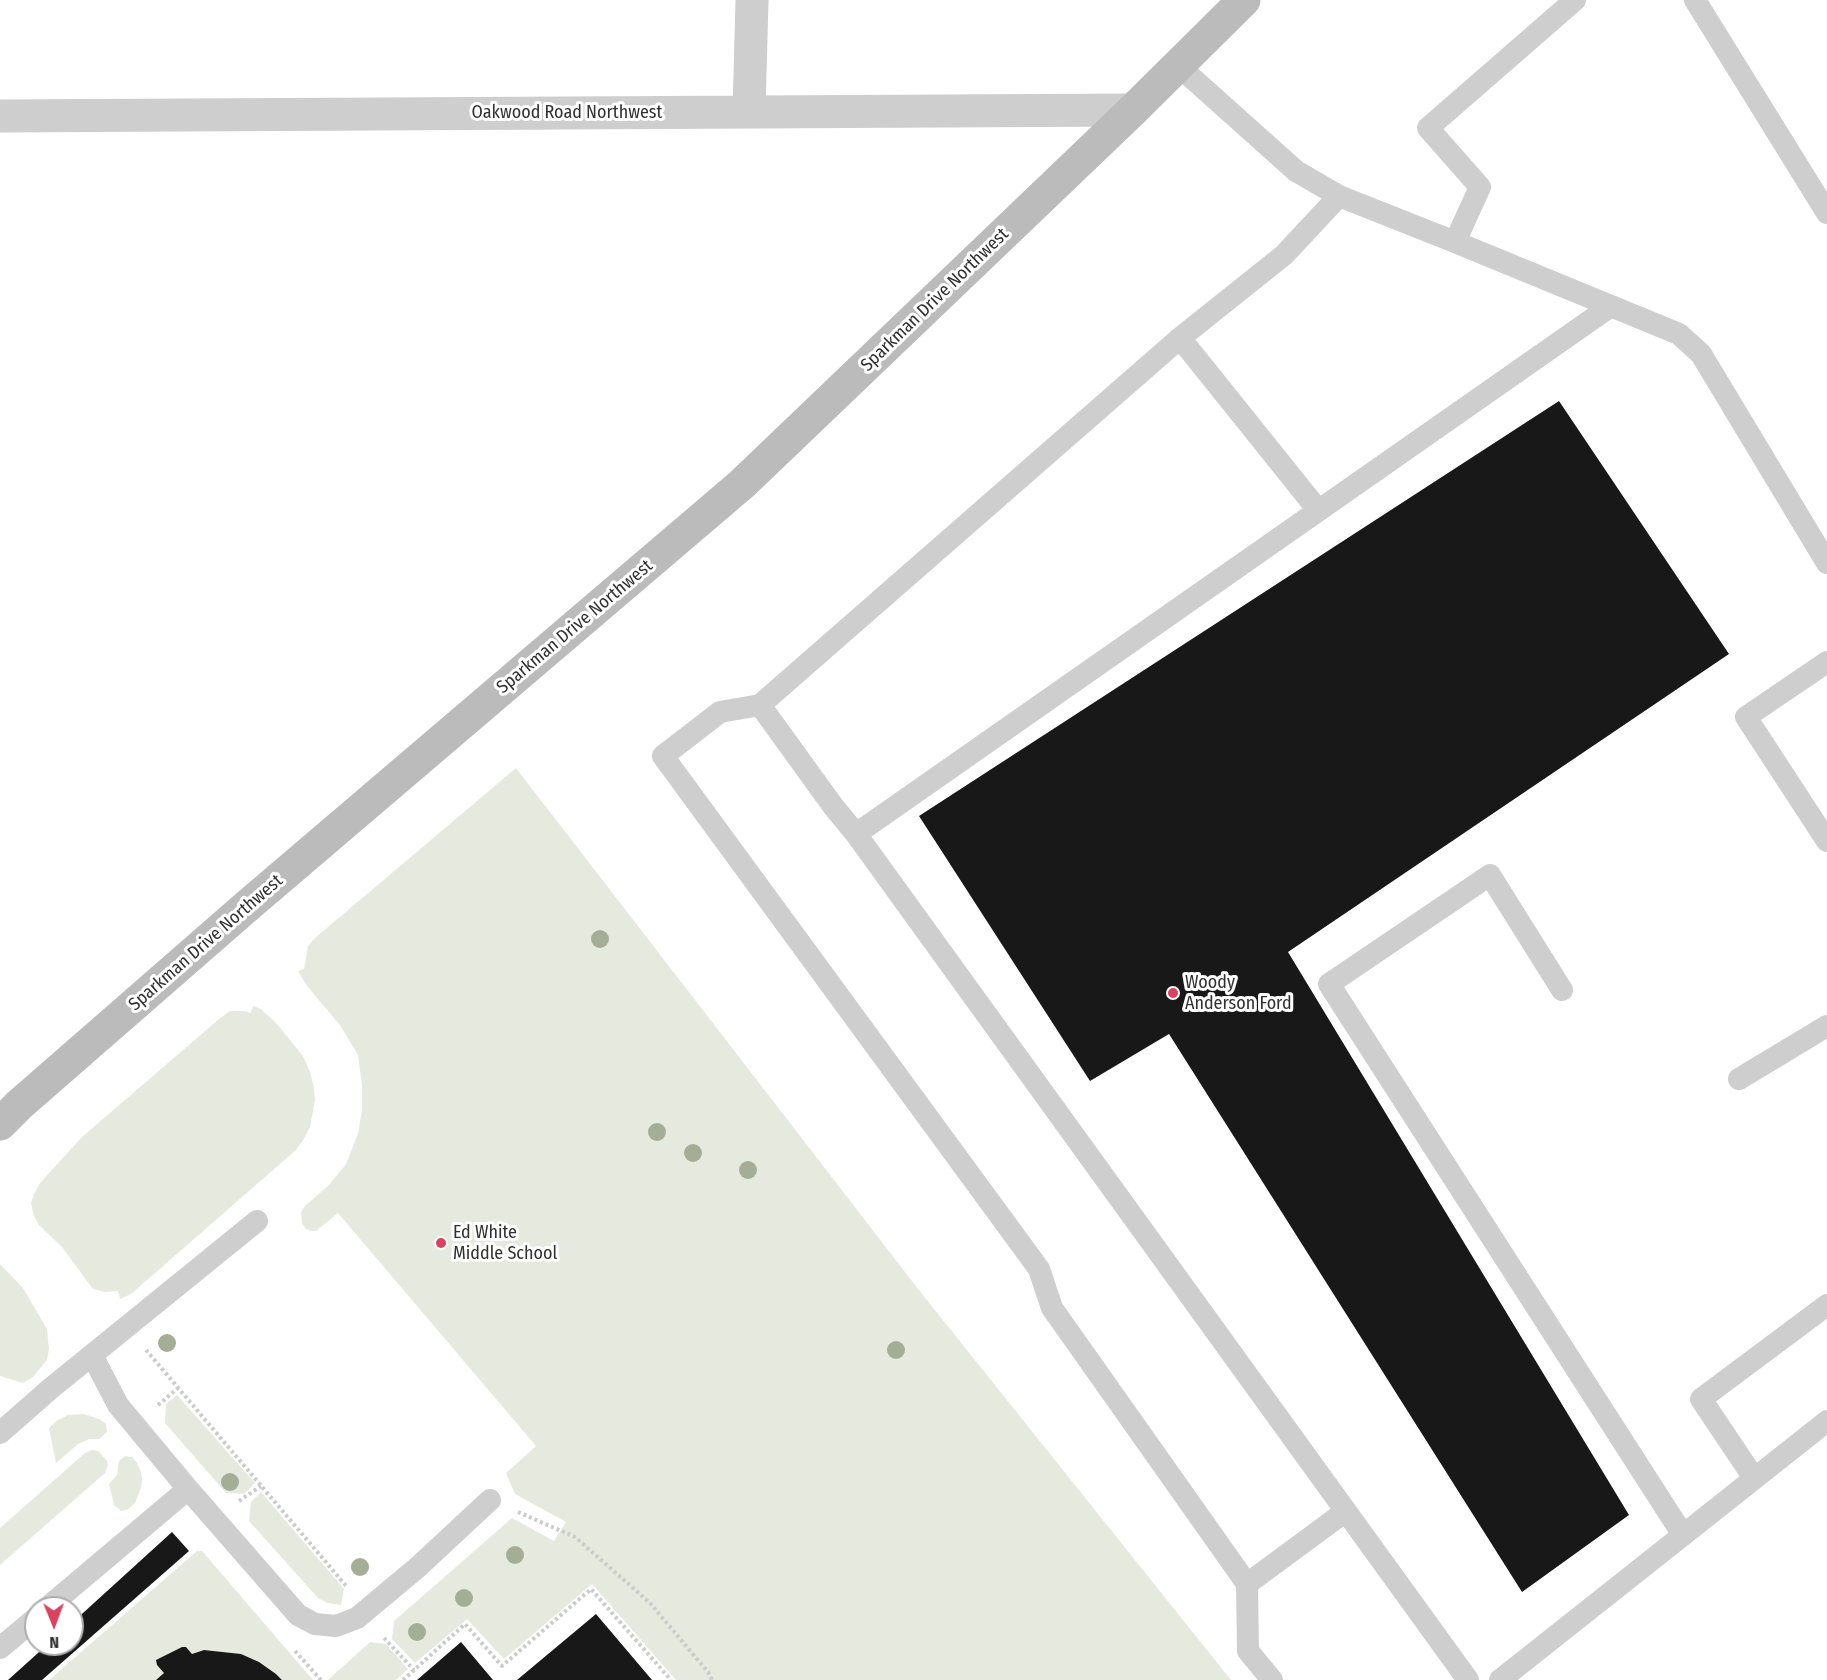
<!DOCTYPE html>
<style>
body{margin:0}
#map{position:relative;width:1827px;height:1680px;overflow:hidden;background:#fff;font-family:"Fira Sans Condensed",sans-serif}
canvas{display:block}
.north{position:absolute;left:24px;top:1596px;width:60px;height:60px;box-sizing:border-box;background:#fff;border:2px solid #adadad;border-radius:50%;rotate:179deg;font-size:16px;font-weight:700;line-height:24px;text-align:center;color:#313131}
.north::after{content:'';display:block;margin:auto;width:21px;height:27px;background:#da425f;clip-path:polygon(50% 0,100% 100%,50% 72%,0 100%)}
</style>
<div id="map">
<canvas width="1827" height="1680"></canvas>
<div class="north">N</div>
</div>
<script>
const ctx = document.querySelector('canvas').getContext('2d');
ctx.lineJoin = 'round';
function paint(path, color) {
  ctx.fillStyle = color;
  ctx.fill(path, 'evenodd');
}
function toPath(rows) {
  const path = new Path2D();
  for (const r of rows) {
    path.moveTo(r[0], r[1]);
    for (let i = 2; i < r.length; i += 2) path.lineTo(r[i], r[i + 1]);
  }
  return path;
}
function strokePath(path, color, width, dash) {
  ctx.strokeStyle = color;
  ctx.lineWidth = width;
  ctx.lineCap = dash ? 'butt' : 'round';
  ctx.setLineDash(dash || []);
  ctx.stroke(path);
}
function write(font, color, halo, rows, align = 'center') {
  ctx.font = font + ' "Fira Sans Condensed",sans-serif';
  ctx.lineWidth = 6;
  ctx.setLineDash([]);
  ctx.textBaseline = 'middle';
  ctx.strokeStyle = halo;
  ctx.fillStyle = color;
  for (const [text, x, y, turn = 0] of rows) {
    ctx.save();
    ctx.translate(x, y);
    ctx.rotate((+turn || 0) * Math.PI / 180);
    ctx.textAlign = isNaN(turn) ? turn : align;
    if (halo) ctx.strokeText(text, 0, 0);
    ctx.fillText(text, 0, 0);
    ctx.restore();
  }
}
const green = toPath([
 [516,768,922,1294,1231,1680,676,1680,592,1584,504,1659,467,1619,415,1663,392,1639,394,1621,512,1518,554,1541,566,1522,515,1494,506,1473,536,1446,338,1213,316,1231,312,1231,306,1229,302,1223,301,1213,304,1207,329,1185,346,1164,358,1134,362,1110,362,1085,358,1055,340,1025,307,986,298,971,304,969,308,946,315,938],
 [253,1006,261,1009,277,1024,303,1056,310,1072,314,1088,315,1100,310,1127,303,1140,296,1150,131,1294,120,1299,118,1291,105,1292,93,1289,62,1247,39,1225,34,1216,31,1203,34,1194,40,1183,82,1137,219,1019,230,1011,245,1011,251,1013],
 [0,1264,23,1288,47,1329,49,1349,47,1360,33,1377,23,1383,0,1376],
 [177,1395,255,1483,244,1494,226,1493,165,1423,166,1404],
 [84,1414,99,1419,106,1424,107,1432,99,1439,89,1439,78,1444,56,1463,49,1428,56,1421,68,1415],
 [92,1450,98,1451,107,1461,108,1465,105,1473,0,1565,0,1528,85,1453],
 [125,1456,132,1457,137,1463,141,1472,142,1479,141,1488,135,1503,127,1510,121,1511,114,1505,109,1484,117,1475,119,1461],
 [261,1492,344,1589,341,1605,327,1603,318,1598,249,1521,251,1502],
 [197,1551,202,1551,313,1680,282,1680,276,1674,259,1662,241,1654,204,1650,192,1654,186,1647,182,1647,157,1660,164,1673,156,1680,49,1680],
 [370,1642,386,1644,408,1669,396,1680,328,1680]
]);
const building = toPath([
 [1559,401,1729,654,1288,952,1629,1515,1522,1592,1169,1034,1090,1081,919,816],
 [172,1532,189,1551,42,1680,8,1680,48,1644,72,1644,72,1623],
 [596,1614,652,1680,517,1680],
 [461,1642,493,1680,417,1680],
 [182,1647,186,1647,192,1654,204,1650,241,1654,259,1662,276,1674,282,1680,156,1680,164,1673,157,1665,156,1660]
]);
const path = toPath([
 [146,1350,347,1587],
 [158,1405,178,1388],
 [239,1501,261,1486],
 [518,1512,575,1537,650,1603,708,1672,712,1680],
 [384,1638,414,1670],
 [295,1651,321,1680],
 [403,1680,465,1624,502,1666,591,1589,671,1680]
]);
const service = toPath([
 [1695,0,1827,213],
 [1182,69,1296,171,1339,196,1455,242,1480,187,1428,128,1575,0],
 [1455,242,1679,334,1701,354,1827,563],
 [1180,338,1284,255,1339,196],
 [1827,662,1746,717,1827,841],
 [760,705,720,712,663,756,1039,1269,1052,1308,1247,1584,1346,1511],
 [856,834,833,806,760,705,1180,338,1318,510],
 [1562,990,1490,875,1329,984,1683,1535],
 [1739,1079,1827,1026],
 [92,1355,118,1405,188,1489,298,1615,315,1624,336,1626,357,1618,418,1567,490,1500],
 [0,1433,50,1389,257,1221],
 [1754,1478,1701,1399,1827,1305],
 [1247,1584,1248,1651,1272,1680],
 [47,1608,188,1489],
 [0,1648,36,1618],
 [1468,1680,856,834,1611,306],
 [1500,1680,1827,1421]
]);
const minor = toPath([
 [749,112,752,0],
 [0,116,1133,110]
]);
const secondary = toPath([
 [0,1124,19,1105,246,907,742,484,1133,110,1244,0]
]);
const trees = [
 [600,939],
 [657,1132],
 [693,1153],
 [748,1170],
 [167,1343],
 [896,1350],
 [230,1482],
 [515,1555],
 [360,1567],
 [464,1598],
 [417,1632]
];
const markers = [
 [1173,993,6,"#da425f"],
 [441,1243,6,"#da425f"]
];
const streetNames = [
 ["Oakwood Road Northwest",567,113],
 ["Sparkman Drive Northwest",935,300,-44],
 ["Sparkman Drive Northwest",575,627,-40],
 ["Sparkman Drive Northwest",206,943,-41]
];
const poiNames = [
 ["Woody",1185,983],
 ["Anderson Ford",1185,1004],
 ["Ed White",453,1233],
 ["Middle School",453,1254]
];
paint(green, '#e6eade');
paint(building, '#181818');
strokePath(path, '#cbcbcb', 4, [3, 3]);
strokePath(service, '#cecece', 22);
strokePath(minor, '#cecece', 33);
strokePath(secondary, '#bbb', 33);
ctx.fillStyle = '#a4ae96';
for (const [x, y] of trees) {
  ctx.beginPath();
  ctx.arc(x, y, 9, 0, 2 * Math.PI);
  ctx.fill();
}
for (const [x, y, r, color] of markers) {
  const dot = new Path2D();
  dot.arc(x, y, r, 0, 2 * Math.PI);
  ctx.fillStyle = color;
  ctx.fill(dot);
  strokePath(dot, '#fff', 2);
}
write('18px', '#313131', '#fff', streetNames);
write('18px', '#313131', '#fff', poiNames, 'left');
</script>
